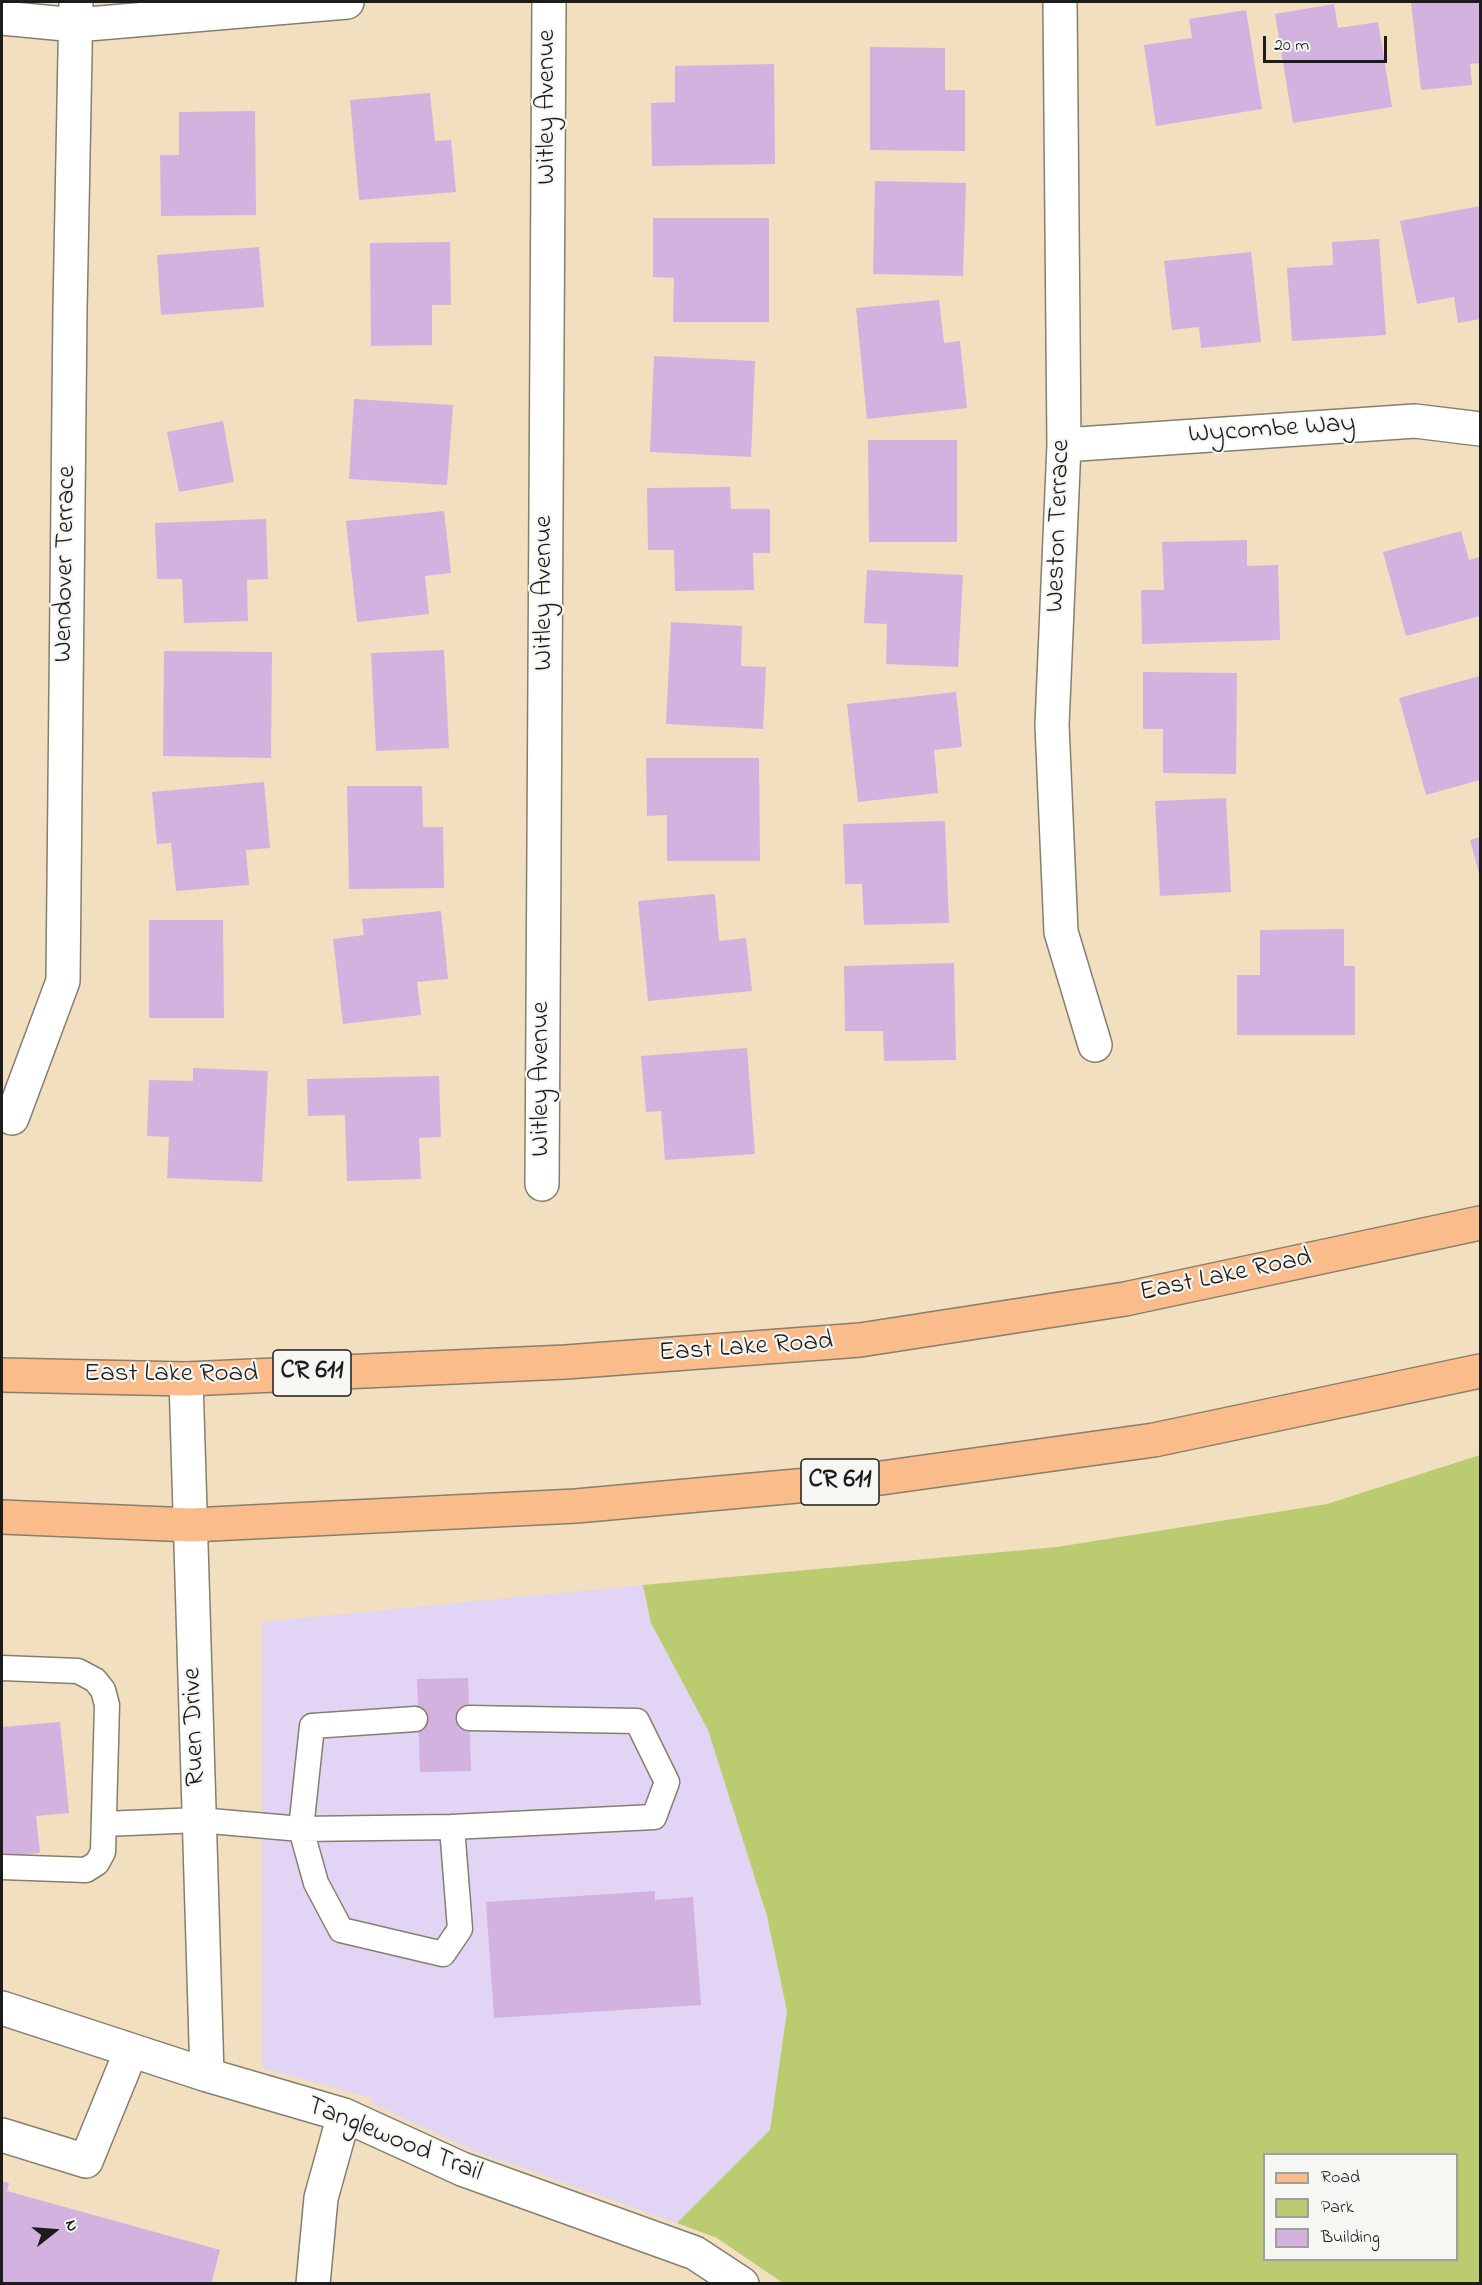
<!DOCTYPE html>
<style>
body{margin:0}
#map{position:relative;width:1482px;height:2285px;overflow:hidden;background:#f1dfc0;font-family:"Indie Flower",sans-serif}
canvas{display:block}
.frame{position:absolute;inset:0;border:3px solid #1c1c1c;pointer-events:none}
.legend{position:absolute;left:1263px;top:2153px;width:195px;height:108px;box-sizing:border-box;background:#f6f6f2;border:2px solid #9f9f9c;margin:0;padding:8px 10px;list-style:none;font-size:18px;color:#1c1c1c}
.legend li{display:flex;align-items:center;gap:12px;height:30px}
.legend b{width:30px;border:2px solid #9f9f9c}
.north{position:absolute;left:24px;top:2201px;width:60px;height:60px;-webkit-text-stroke:4px #f6f6f2;paint-order:stroke;rotate:73deg;font-size:16px;font-weight:700;line-height:24px;text-align:center;color:#1c1c1c}
.north::after{content:'';display:block;margin:auto;width:21px;height:27px;background:#1c1c1c;clip-path:polygon(50% 0,100% 100%,50% 72%,0 100%)}
.scale{position:absolute;left:1263px;top:36px;width:124px;height:27px;box-sizing:border-box;border:3px solid #1c1c1c;border-top:0;padding-left:8px;font-size:18px;line-height:21px;white-space:nowrap;color:#1c1c1c;-webkit-text-stroke:4px #f6f6f2;paint-order:stroke}
</style>
<div id="map">
<canvas width="1482" height="2285"></canvas>
<div class="frame"></div>
<ul class="legend">
<li><b style="height:8px;background:#f9bc8a"></b>Road</li>
<li><b style="height:16px;background:#bacc6f"></b>Park</li>
<li><b style="height:16px;background:#d3b2e0"></b>Building</li>
</ul>
<div class="north">N</div>
<div class="scale">20 m</div>
</div>
<script>
const ctx = document.querySelector('canvas').getContext('2d');
ctx.lineJoin = 'round';
function paint(path, color) {
  ctx.fillStyle = color;
  ctx.fill(path, 'evenodd');
}
function toPath(rows) {
  const path = new Path2D();
  for (const r of rows) {
    path.moveTo(r[0], r[1]);
    for (let i = 2; i < r.length; i += 2) path.lineTo(r[i], r[i + 1]);
  }
  return path;
}
function strokePath(path, color, width, dash) {
  ctx.strokeStyle = color;
  ctx.lineWidth = width;
  ctx.lineCap = dash ? 'butt' : 'round';
  ctx.setLineDash(dash || []);
  ctx.stroke(path);
}
function write(font, color, halo, rows, align = 'center') {
  ctx.font = font + ' "Indie Flower",sans-serif';
  ctx.lineWidth = 4.5;
  ctx.setLineDash([]);
  ctx.textBaseline = 'middle';
  ctx.strokeStyle = halo;
  ctx.fillStyle = color;
  for (const [text, x, y, turn = 0] of rows) {
    ctx.save();
    ctx.translate(x, y);
    ctx.rotate((+turn || 0) * Math.PI / 180);
    ctx.textAlign = isNaN(turn) ? turn : align;
    if (halo) ctx.strokeText(text, 0, 0);
    ctx.fillText(text, 0, 0);
    ctx.restore();
  }
}
const built = toPath([
 [643,1585,651,1623,708,1730,767,1916,787,2011,770,2130,677,2223,472,2150,371,2103,372,2098,262,2068,262,1622]
]);
const green = toPath([
 [1480,1455,1480,2283,783,2283,717,2238,677,2223,770,2130,787,2011,767,1916,708,1730,651,1623,643,1585,1057,1547,1327,1504],
 [1264,2154,1456,2154,1456,2260,1264,2260]
]);
const building = toPath([
 [1411,2,1480,2,1480,63,1470,64,1472,85,1421,90],
 [1334,4,1338,28,1378,22,1392,107,1293,123,1275,14],
 [1246,10,1262,109,1156,126,1144,45,1192,38,1189,19],
 [870,47,945,48,945,90,965,90,965,151,870,150],
 [774,64,775,164,652,166,651,103,675,102,675,66],
 [430,93,435,141,451,140,456,192,359,200,350,100],
 [255,111,256,215,161,216,160,155,179,155,179,112],
 [875,181,966,183,963,276,873,274],
 [1480,206,1480,319,1458,323,1454,297,1417,304,1400,221],
 [653,218,769,218,769,322,673,322,674,278,653,277],
 [1379,239,1386,335,1292,341,1287,268,1333,265,1332,242],
 [450,242,451,305,432,305,432,345,371,346,370,243],
 [259,247,264,307,161,315,157,255],
 [1251,252,1261,342,1201,348,1199,327,1172,330,1164,261],
 [939,300,944,343,960,341,967,408,867,419,856,308],
 [654,356,755,361,751,457,650,452],
 [354,399,453,405,447,485,349,479],
 [223,421,234,482,179,492,167,432],
 [868,440,957,440,957,542,869,542],
 [730,487,731,509,770,509,770,553,753,553,754,590,675,591,674,550,648,550,647,488],
 [444,511,451,573,425,576,429,614,357,622,346,521],
 [266,519,268,579,247,580,248,621,184,623,182,579,157,579,155,523],
 [1461,531,1469,560,1480,557,1480,616,1406,636,1383,552],
 [1247,540,1247,566,1278,565,1280,640,1142,644,1141,590,1164,590,1162,542],
 [867,570,963,575,958,667,886,664,887,624,864,623],
 [671,622,742,626,741,666,766,667,763,729,666,724],
 [444,650,449,748,376,751,371,653],
 [164,651,272,652,271,758,163,756],
 [1143,672,1237,673,1236,774,1163,773,1163,729,1143,729],
 [1480,676,1480,780,1426,795,1399,698],
 [956,692,962,747,934,750,938,793,858,802,847,704],
 [646,758,759,758,760,861,667,861,667,815,647,816],
 [264,782,270,848,246,850,249,885,176,891,171,843,157,844,152,792],
 [347,786,422,786,423,827,443,827,444,888,349,889],
 [1226,798,1231,892,1160,896,1155,801],
 [945,821,949,923,864,925,862,884,845,884,843,824],
 [1480,837,1480,877,1470,840],
 [715,894,719,941,746,938,752,991,648,1001,638,901],
 [441,911,448,979,417,982,421,1015,343,1024,333,939,364,935,362,919],
 [149,920,223,920,224,1018,149,1018],
 [1344,929,1344,966,1355,966,1355,1035,1237,1035,1237,975,1260,975,1260,930],
 [954,963,956,1060,884,1061,883,1031,845,1031,844,966],
 [747,1048,755,1154,665,1160,661,1111,646,1112,641,1056],
 [193,1068,268,1071,262,1182,167,1178,169,1137,147,1136,149,1080,193,1081],
 [439,1076,441,1137,419,1138,421,1179,347,1181,345,1115,308,1116,307,1079],
 [468,1678,471,1771,420,1772,417,1679],
 [60,1722,69,1813,36,1816,40,1853,2,1856,2,1727],
 [655,1891,655,1900,693,1897,701,2005,494,2018,486,1902],
 [2,2181,9,2183,7,2191,220,2250,211,2284,2,2284]
]);
const service = toPath([
 [2,1668,78,1671,95,1680,103,1690,107,1705,103,1852,97,1863,86,1870,2,1867],
 [415,1719,312,1726,301,1829,316,1883,341,1930,443,1954,460,1929,452,1827],
 [104,1824,199,1820,301,1829,452,1827,654,1817,667,1782,637,1721,469,1718]
]);
const minor = toPath([
 [1060,2,1064,445,1052,725,1061,932,1095,1045],
 [2,18,76,25,347,2],
 [1064,445,1415,421,1480,429],
 [12,1118,63,981,70,309,76,2],
 [542,1184,549,2],
 [186,1379,207,2075],
 [2,2008,207,2075,344,2115,462,2169,695,2253,742,2284],
 [2,2135,86,2161,131,2051],
 [313,2284,321,2198,344,2115]
]);
const primary = toPath([
 [2,1375,186,1379,566,1362,860,1340,1125,1299,1480,1223],
 [2,1517,191,1525,576,1506,874,1479,1154,1440,1480,1371]
]);
const shields = [
 [312,1373,78],
 [840,1482,78]
];
const shieldNames = [
 ["CR 611",312,1373],
 ["CR 611",840,1482]
];
const streetNames = [
 ["Witley Avenue",549,107,-90],
 ["Wycombe Way",1272,431,-4],
 ["Weston Terrace",1060,526,-88],
 ["Wendover Terrace",67,564,-89],
 ["Witley Avenue",546,593,-90],
 ["Witley Avenue",543,1079,-90],
 ["East Lake Road",1226,1277,-12],
 ["East Lake Road",746,1349,-4],
 ["East Lake Road",171,1376],
 ["Ruen Drive",196,1727,-92],
 ["Tanglewood Trail",394,2141,22]
];
paint(built, '#e1d4f4');
paint(green, '#bacc6f');
paint(building, '#d3b2e0');
strokePath(service, '#867e6e', 27);
strokePath(minor, '#867e6e', 36);
strokePath(primary, '#867e6e', 36);
strokePath(service, '#fff', 24);
strokePath(minor, '#fff', 33);
strokePath(primary, '#f9bc8a', 33);
for (const [x, y, w] of shields) {
  const box = new Path2D();
  box.roundRect(x - w / 2, y - 23, w, 46, 4.5);
  ctx.fillStyle = '#f6f6f2';
  ctx.fill(box);
  strokePath(box, '#1c1c1c', 1.5);
}
write('bold 26px', '#1c1c1c', null, shieldNames);
write('27px', '#1c1c1c', '#f6f6f2', streetNames);
</script>
